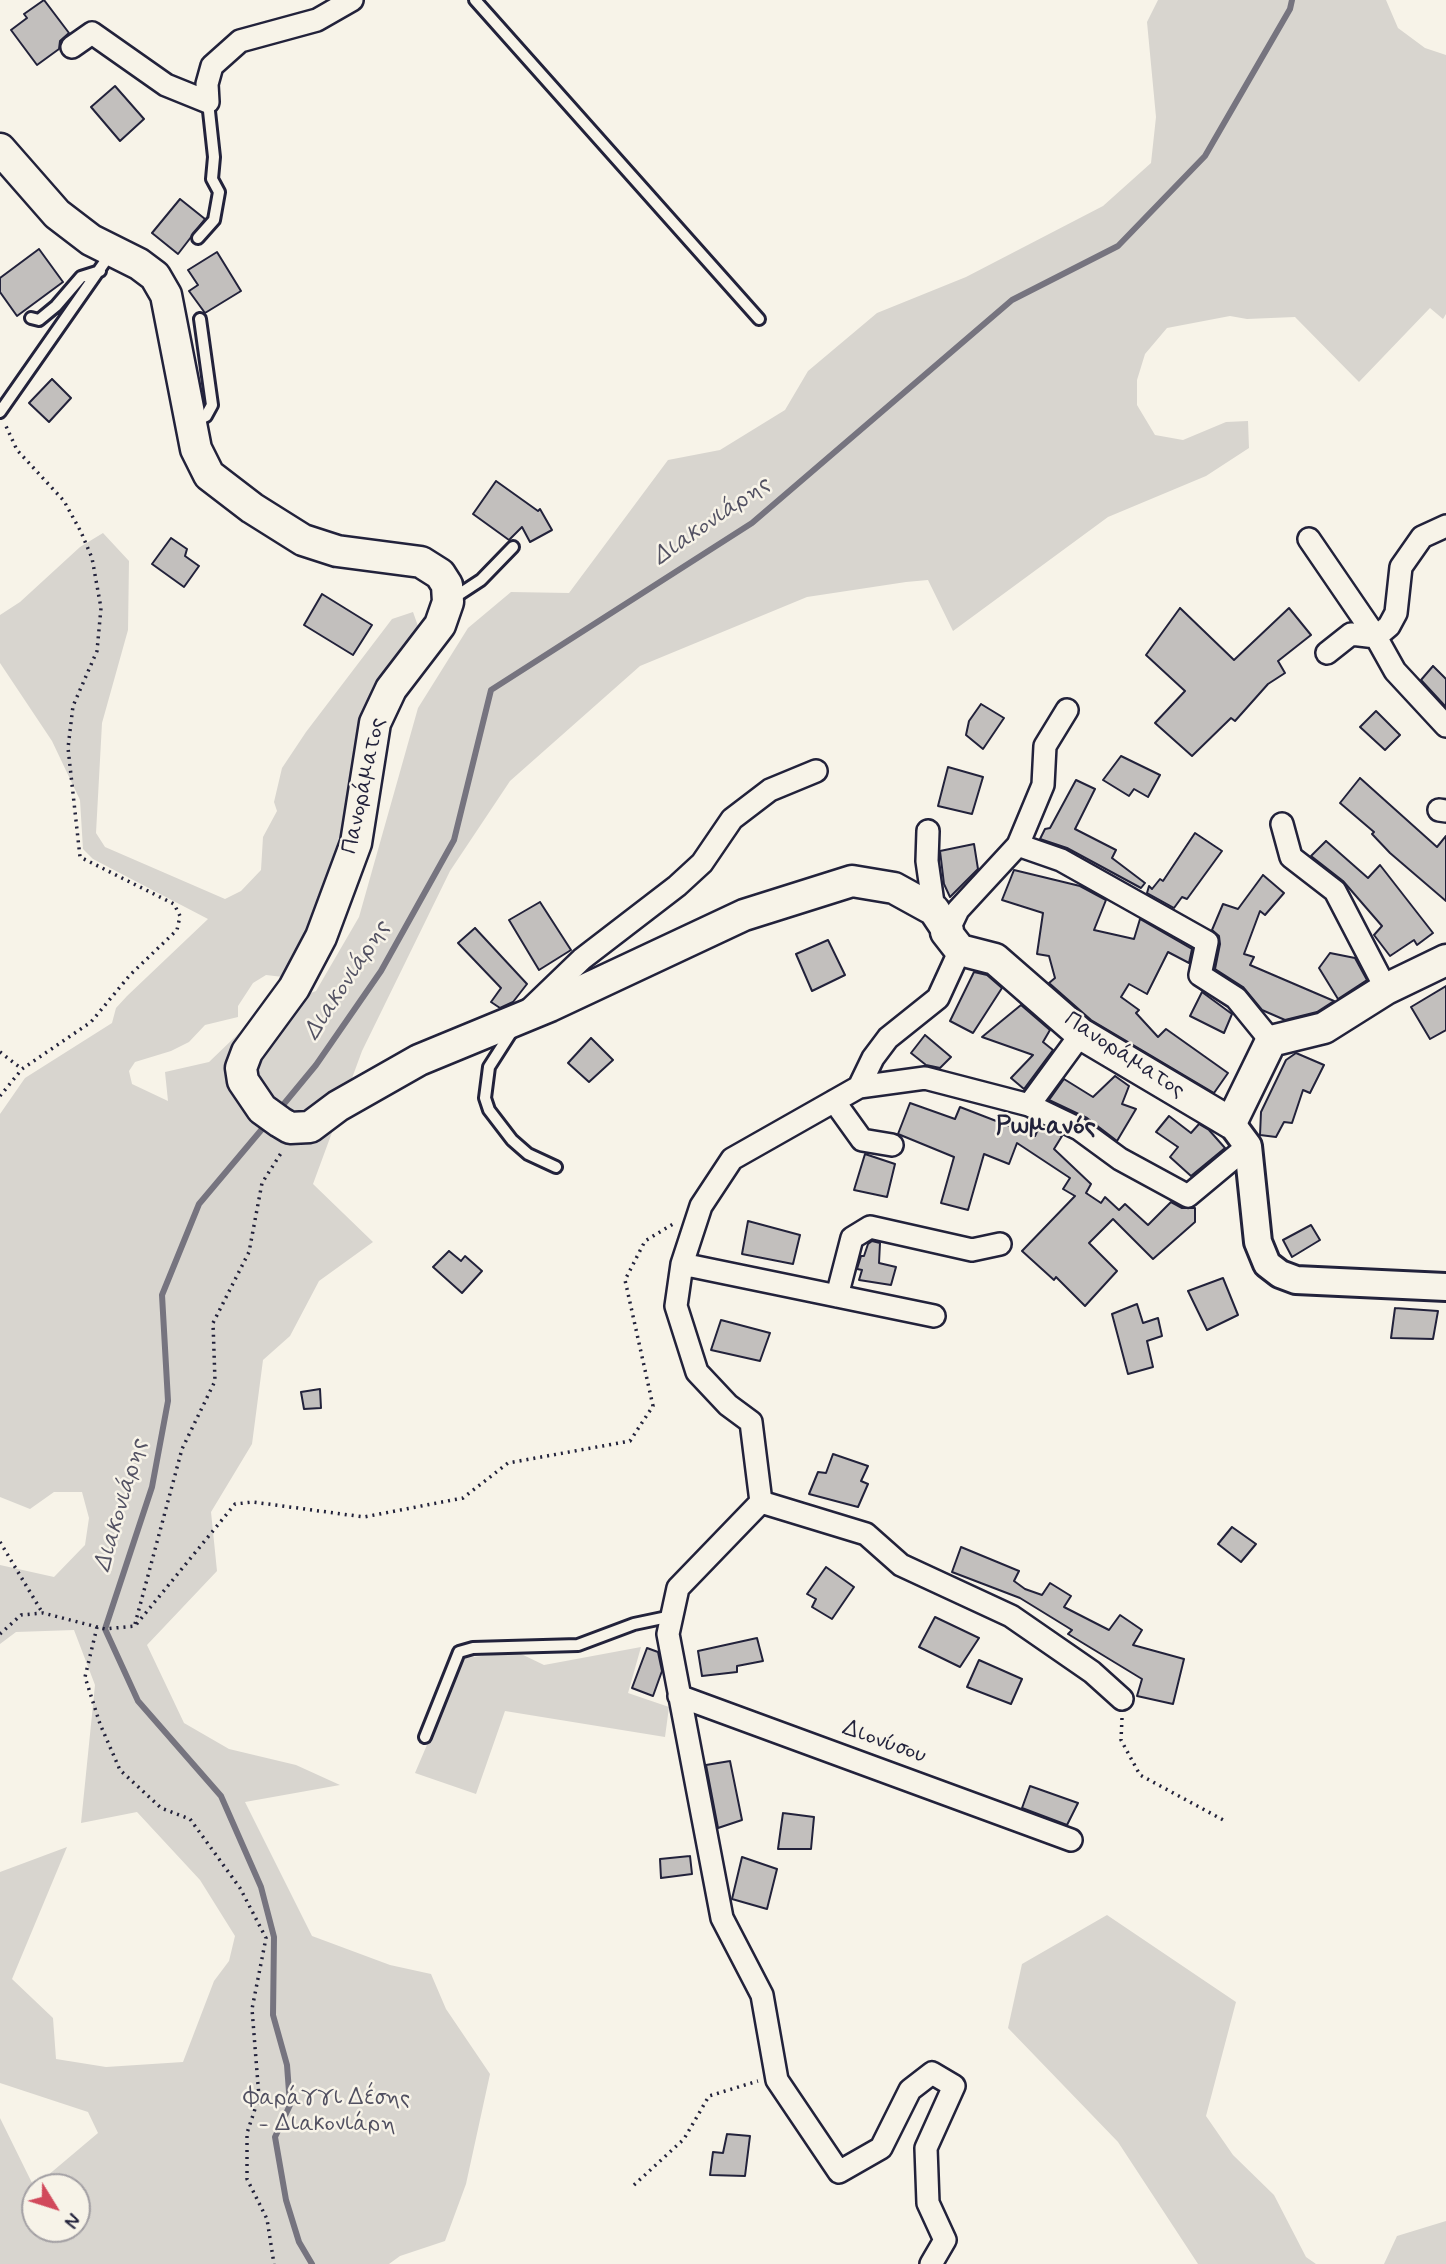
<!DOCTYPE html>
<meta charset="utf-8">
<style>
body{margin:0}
#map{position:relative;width:1446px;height:2264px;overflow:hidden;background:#f7f3e8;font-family:Mynerve,sans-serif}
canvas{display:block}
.north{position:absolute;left:21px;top:2173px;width:70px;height:70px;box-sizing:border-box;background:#f7f3e8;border:2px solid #a29fa3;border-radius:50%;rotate:128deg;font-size:19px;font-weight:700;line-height:28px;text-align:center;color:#22223b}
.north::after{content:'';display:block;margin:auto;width:24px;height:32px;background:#d1495b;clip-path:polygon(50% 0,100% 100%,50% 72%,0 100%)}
</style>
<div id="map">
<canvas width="1446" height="2264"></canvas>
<div class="north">N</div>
</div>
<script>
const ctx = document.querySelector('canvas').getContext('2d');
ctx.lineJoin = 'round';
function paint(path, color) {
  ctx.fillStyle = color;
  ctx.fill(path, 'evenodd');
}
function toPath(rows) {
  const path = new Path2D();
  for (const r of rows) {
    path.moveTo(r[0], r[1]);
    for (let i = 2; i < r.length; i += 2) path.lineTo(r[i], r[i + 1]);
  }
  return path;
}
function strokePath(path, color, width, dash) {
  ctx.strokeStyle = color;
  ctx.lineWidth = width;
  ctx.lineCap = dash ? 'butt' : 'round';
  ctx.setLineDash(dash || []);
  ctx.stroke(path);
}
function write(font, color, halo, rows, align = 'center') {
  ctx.font = font + ' Mynerve,sans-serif';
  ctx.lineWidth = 5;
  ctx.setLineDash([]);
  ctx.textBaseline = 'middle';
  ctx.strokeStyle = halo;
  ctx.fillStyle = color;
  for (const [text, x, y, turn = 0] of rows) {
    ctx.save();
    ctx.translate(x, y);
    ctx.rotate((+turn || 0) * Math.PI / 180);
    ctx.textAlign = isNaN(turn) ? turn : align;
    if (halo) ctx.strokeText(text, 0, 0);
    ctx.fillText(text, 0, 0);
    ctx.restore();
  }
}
const green = toPath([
 [1158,0,1386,0,1398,28,1425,48,1446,55,1446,314,1443,319,1430,308,1359,382,1295,317,1247,319,1230,316,1167,328,1145,354,1137,380,1137,405,1155,435,1183,440,1226,422,1248,421,1249,448,1206,476,1108,517,953,631,928,580,906,582,807,597,640,666,510,781,450,871,362,1051,313,1184,373,1242,319,1281,290,1336,263,1360,252,1444,211,1512,217,1571,147,1645,184,1723,229,1749,296,1765,340,1785,245,1802,312,1936,390,1965,431,1974,446,2009,490,2074,466,2184,445,2241,400,2256,389,2264,0,2264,0,2118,34,2187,98,2133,88,2112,0,2083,0,1872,67,1847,12,1979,53,2018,56,2059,106,2067,183,2062,214,1981,229,1961,235,1936,200,1880,137,1812,81,1823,95,1685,74,1630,16,1632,0,1644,0,1565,54,1577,85,1545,89,1518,82,1492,54,1492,30,1509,0,1497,0,1114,25,1078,112,1023,116,1008,127,996,208,919,93,859,83,849,80,800,52,741,0,663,0,615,20,602,80,547,103,533,129,561,128,630,102,723,96,833,105,847,225,899,241,891,261,870,263,837,277,811,274,802,282,768,306,732,392,619,413,612,418,626,343,865,283,977,266,975,253,983,238,1006,238,1017,205,1025,189,1042,171,1051,135,1062,129,1071,132,1084,168,1101,165,1072,209,1062,260,1013,316,991,359,917,418,708,468,628,511,592,569,593,668,460,720,450,785,410,808,371,877,313,966,277,1103,206,1151,163,1156,117,1147,22],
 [35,2187,77,2187,77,2229,35,2229],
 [641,1647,628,1693,669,1707,665,1737,505,1711,476,1794,415,1773,464,1658,517,1652,544,1665],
 [1107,1915,1236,2002,1206,2116,1233,2155,1274,2195,1306,2257,1316,2264,1198,2264,1118,2142,1008,2028,1022,1964],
 [1446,2221,1446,2264,1384,2264,1397,2236]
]);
const stream = toPath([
 [278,1111,316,1065,381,971,454,840,491,690,752,523,1012,300,1118,246,1205,156,1290,9,1292,0],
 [268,1122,199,1204,162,1295,168,1401,152,1487,105,1629,138,1701,221,1796,261,1887,274,1937,273,2015,287,2065,290,2105,275,2137,286,2200,299,2242,312,2264]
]);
const building = toPath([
 [44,0,69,33,60,41,59,49,37,65,11,30,27,18,24,14,44,0],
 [115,86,144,119,120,141,91,107,115,86],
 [180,199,205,219,178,254,152,233,180,199],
 [39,249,63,282,17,316,0,292,0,278,39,249],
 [217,252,241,291,205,313,189,291,198,285,188,270,217,252],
 [52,379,71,398,49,422,29,403,52,379],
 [496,481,538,511,540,509,552,530,530,542,522,527,509,540,473,514,496,481],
 [171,538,187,549,185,556,199,566,184,587,152,564,171,538],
 [322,594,372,625,353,655,304,625,322,594],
 [1180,608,1234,660,1289,608,1311,635,1278,661,1285,673,1268,684,1235,721,1231,718,1192,756,1155,723,1185,691,1146,655,1180,608],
 [1433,666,1446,679,1446,707,1421,680,1433,666],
 [981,704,1004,718,983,749,966,735,969,721,981,704],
 [1376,711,1400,735,1385,750,1360,727,1376,711],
 [1121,756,1160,775,1148,797,1134,789,1129,796,1103,780,1121,756],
 [948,767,983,777,972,814,938,806,948,767],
 [1360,778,1437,847,1446,836,1446,901,1390,853,1372,834,1374,832,1340,803,1360,778],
 [1076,780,1095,789,1075,829,1116,850,1112,858,1145,883,1141,888,1067,848,1040,839,1045,829,1050,828,1076,780],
 [1195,833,1222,851,1187,899,1182,897,1174,908,1147,893,1149,886,1152,889,1160,879,1163,881,1195,833],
 [1326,841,1368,878,1380,865,1433,933,1417,945,1414,940,1390,956,1374,935,1382,926,1343,881,1311,856,1326,841],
 [974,844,978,869,950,897,944,884,940,851,974,844],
 [1014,870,1080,886,1106,900,1094,930,1134,939,1140,919,1192,949,1189,963,1168,952,1147,994,1129,984,1121,997,1139,1010,1136,1013,1158,1037,1166,1029,1228,1073,1214,1093,1091,1020,1049,983,1055,978,1049,956,1037,954,1043,913,1002,900,1014,870],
 [1263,875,1284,893,1265,915,1260,911,1244,954,1254,957,1250,965,1334,1001,1317,1012,1285,1020,1262,1010,1243,987,1215,969,1220,944,1219,936,1212,930,1223,904,1238,909,1263,875],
 [540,902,571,950,539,970,509,920,540,902],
 [475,928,527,984,513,1002,500,1008,491,1002,501,988,458,943,475,928],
 [828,940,845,975,812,991,796,954,828,940],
 [1330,953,1355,958,1367,980,1338,999,1319,968,1330,953],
 [974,972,987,975,1002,988,973,1033,950,1021,974,972],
 [1446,986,1446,1030,1430,1039,1411,1007,1446,986],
 [1202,992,1232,1014,1224,1033,1190,1016,1202,992],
 [1021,1005,1050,1030,1043,1042,1053,1050,1024,1089,1011,1078,1033,1055,982,1037,1021,1005],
 [925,1035,951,1057,940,1068,926,1065,911,1053,925,1035],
 [591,1038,613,1060,589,1082,568,1063,591,1038],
 [1296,1053,1324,1065,1310,1093,1303,1090,1292,1123,1284,1122,1276,1137,1260,1135,1261,1112,1286,1060,1296,1053],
 [1115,1076,1129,1086,1122,1104,1136,1109,1117,1141,1087,1118,1049,1100,1064,1079,1093,1097,1115,1076],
 [910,1103,955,1119,960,1107,1035,1136,1040,1125,1062,1136,1054,1149,1091,1184,1086,1193,1101,1203,1105,1197,1119,1210,1125,1204,1148,1225,1171,1202,1182,1208,1195,1208,1195,1222,1153,1259,1113,1219,1089,1243,1117,1271,1085,1306,1056,1277,1054,1280,1022,1251,1075,1196,1063,1189,1070,1178,1017,1143,1009,1164,984,1154,968,1210,941,1203,954,1157,898,1134,910,1103],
 [1169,1116,1191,1133,1199,1124,1209,1130,1225,1148,1191,1176,1170,1157,1178,1147,1156,1132,1169,1116],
 [865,1154,895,1164,887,1197,854,1190,865,1154],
 [748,1221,800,1235,793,1264,742,1254,748,1221],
 [1311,1225,1320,1240,1292,1257,1283,1240,1311,1225],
 [872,1241,880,1243,879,1263,896,1267,891,1285,859,1280,862,1270,857,1269,861,1256,864,1256,868,1244,872,1241],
 [449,1251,461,1261,465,1256,482,1271,462,1293,433,1267,449,1251],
 [1223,1278,1238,1315,1207,1330,1188,1291,1223,1278],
 [1137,1304,1143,1323,1158,1318,1162,1336,1147,1341,1153,1367,1128,1374,1112,1314,1137,1304],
 [1395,1308,1438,1311,1433,1339,1391,1338,1395,1308],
 [721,1320,770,1333,760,1361,711,1350,721,1320],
 [320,1389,321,1408,304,1409,301,1392,320,1389],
 [833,1454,868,1466,861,1481,868,1484,858,1507,809,1494,818,1472,826,1473,833,1454],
 [1232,1527,1256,1544,1241,1562,1218,1544,1232,1527],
 [961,1547,1019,1571,1014,1581,1025,1589,1042,1595,1050,1583,1071,1596,1064,1607,1109,1630,1120,1615,1142,1630,1133,1645,1184,1659,1173,1704,1137,1696,1142,1679,1068,1634,1072,1630,1020,1598,952,1572,961,1547],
 [826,1567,854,1587,832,1619,812,1607,816,1599,807,1594,826,1567],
 [935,1617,979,1638,960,1667,919,1647,935,1617],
 [757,1638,763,1661,737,1666,737,1672,702,1676,698,1651,757,1638],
 [647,1648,658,1652,662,1671,653,1696,632,1688,647,1648],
 [979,1660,1022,1679,1011,1704,967,1687,979,1660],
 [730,1761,742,1820,718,1828,706,1765,730,1761],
 [1030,1786,1078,1803,1067,1825,1022,1808,1030,1786],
 [783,1813,814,1817,811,1849,778,1849,783,1813],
 [690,1856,692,1874,661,1878,660,1859,690,1856],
 [742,1857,777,1869,767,1909,732,1899,742,1857],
 [727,2134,750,2136,745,2176,710,2175,713,2152,723,2153,727,2134]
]);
const path = toPath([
 [0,1052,22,1069],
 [0,1096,22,1069,91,1022,130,975,177,930,180,916,174,904,80,857,68,748,73,706,97,651,101,608,92,558,81,532,64,501,17,450,5,424],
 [0,1542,42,1612],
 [135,1624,182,1449,215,1381,213,1323,249,1252,262,1183,283,1150],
 [97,1627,85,1677,100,1724,120,1770,161,1808,190,1819,240,1888,266,1938,252,2009,259,2097,247,2133,247,2179,267,2219,274,2264],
 [0,1634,21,1615,43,1613,105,1629,135,1626,235,1504,253,1502,364,1517,463,1498,508,1463,630,1441,653,1406,625,1280,645,1241,673,1224],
 [1122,1718,1121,1740,1140,1775,1227,1822],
 [634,2185,684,2139,709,2096,758,2081]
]);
const service = toPath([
 [475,0,759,319],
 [198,238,214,220,219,192,212,179,214,157,208,102],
 [31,318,39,320,56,306,81,277,100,271],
 [0,412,111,253],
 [194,422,206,416,212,405,200,319],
 [452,599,481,580,513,547],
 [512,1031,489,1067,485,1098,489,1110,512,1140,528,1154,556,1167],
 [425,1737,459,1652,473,1648,578,1645,634,1624,672,1616]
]);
const minor = toPath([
 [72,47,92,33,166,85,208,102,207,84,212,66,240,41,317,20,352,0],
 [1309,539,1376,637,1395,671,1446,726],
 [1327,653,1351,634,1376,637,1389,626,1396,613,1401,567,1422,537,1446,526],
 [1439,810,1446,811],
 [1282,824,1291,857,1335,891,1386,989],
 [928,831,927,861,934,910],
 [1018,845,1043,785,1045,746,1067,710],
 [948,931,958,910,1018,845,1061,860,1207,942,1200,975,1236,998,1271,1041],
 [528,1011,582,959,677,886,702,863,732,819,770,790,816,771],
 [859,1087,873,1058,888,1038,938,998,960,950],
 [834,1101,862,1140,892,1145],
 [1029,1105,1081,1034],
 [682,1264,934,1316],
 [837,1296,852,1238,870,1227,972,1250,1000,1244],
 [761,1502,678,1588,668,1634,722,1918,762,1995,777,2080,839,2172,881,2148,910,2090,932,2073,954,2086,926,2148,928,2203,945,2240,931,2264],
 [761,1502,751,1422,728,1405,697,1372,676,1306,682,1264,701,1206,732,1159,859,1087,925,1078,1029,1105,1079,1129,1120,1159,1188,1196,1248,1146],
 [761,1502,866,1534,901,1565,1011,1616,1092,1672,1122,1699],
 [679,1696,1071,1840]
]);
const tertiary = toPath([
 [1231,1123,1248,1146,1258,1242,1267,1264,1280,1274,1296,1280,1446,1287]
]);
const secondary = toPath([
 [0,149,57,214,91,240,139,264,155,276,166,295,196,449,209,475,252,508,303,540,337,551,421,562,440,574,447,585,448,602,440,625,391,689,375,723,356,843,321,937,294,988,247,1052,241,1068,243,1081,262,1109,280,1122,290,1128,310,1127,338,1106,419,1060,550,1006,744,915,852,881,894,888,934,910,948,931,946,932,960,950,995,959,1081,1034,1231,1123,1271,1041,1324,1028,1386,989,1446,960]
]);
const streetNames = [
 ["Πανοράματος",365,786,-78],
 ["Πανοράματος",1124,1056,33],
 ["Διονύσου",884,1743,20]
];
const parkNames = [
 ["Φαράγγι Δέσης",327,2099],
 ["- Διακονιάρη",327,2125]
];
const waterNames = [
 ["Διακονιάρης",712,522,-35],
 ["Διακονιάρης",348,981,-57],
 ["Διακονιάρης",122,1506,-74]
];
const quarterNames = [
 ["Ρωμανός",1046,1128]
];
paint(green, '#d8d5cf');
strokePath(stream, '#76747f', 6);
paint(building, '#c2bfbd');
strokePath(building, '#22223b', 2);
strokePath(service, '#22223b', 16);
strokePath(minor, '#22223b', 26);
strokePath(tertiary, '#22223b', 32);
strokePath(secondary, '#22223b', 35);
strokePath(path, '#22223b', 3.5, [2, 5]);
strokePath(service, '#f7f3e8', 10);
strokePath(minor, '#f7f3e8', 21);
strokePath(tertiary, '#f7f3e8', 26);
strokePath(secondary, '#f7f3e8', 30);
write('23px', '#22223b', '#f7f3e8', streetNames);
write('23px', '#504f60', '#f7f3e8', parkNames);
write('italic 24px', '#535263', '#f7f3e8', waterNames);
write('bold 26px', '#22223b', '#f7f3e8', quarterNames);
</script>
